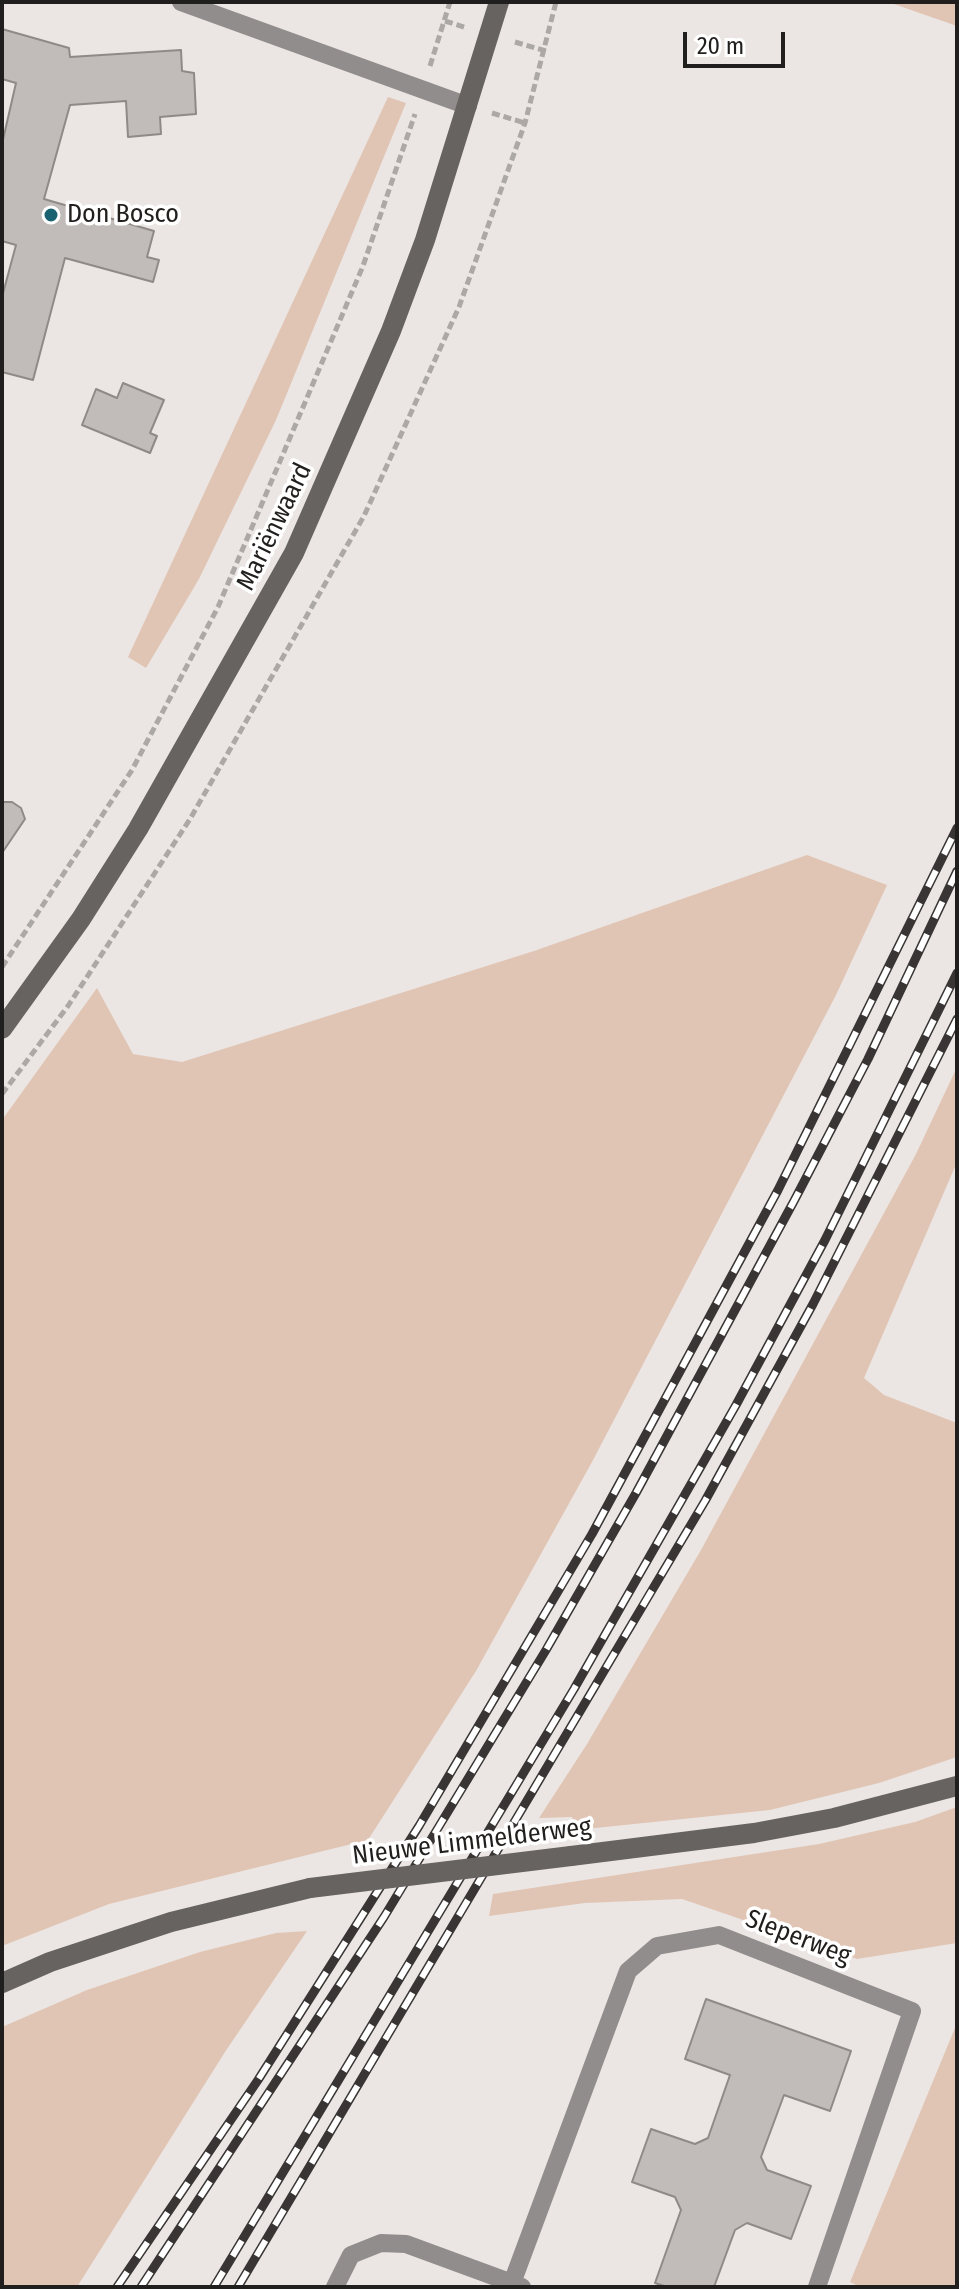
<!DOCTYPE html>
<meta charset="utf-8">
<style>
body{margin:0}
#map{position:relative;width:959px;height:2289px;overflow:hidden;background:#ebe6e3;font-family:"Fira Sans Condensed",sans-serif}
canvas{display:block}
.frame{position:absolute;inset:0;border:4px solid #211f1e;pointer-events:none}
.scale{position:absolute;left:683px;top:32px;width:102px;height:36px;box-sizing:border-box;border:4px solid #211f1e;border-top:0;padding-left:10px;font-size:24px;line-height:28px;white-space:nowrap;color:#211f1e;-webkit-text-stroke:6px #fff;paint-order:stroke}
</style>
<div id="map">
<canvas width="959" height="2289"></canvas>
<div class="frame"></div>
<div class="scale">20 m</div>
</div>
<script>
const ctx = document.querySelector('canvas').getContext('2d');
ctx.lineJoin = 'round';
function paint(path, color) {
  ctx.fillStyle = color;
  ctx.fill(path, 'evenodd');
}
function toPath(rows) {
  const path = new Path2D();
  for (const r of rows) {
    path.moveTo(r[0], r[1]);
    for (let i = 2; i < r.length; i += 2) path.lineTo(r[i], r[i + 1]);
  }
  return path;
}
function strokePath(path, color, width, dash) {
  ctx.strokeStyle = color;
  ctx.lineWidth = width;
  ctx.lineCap = dash ? 'butt' : 'round';
  ctx.setLineDash(dash || []);
  ctx.stroke(path);
}
function write(font, color, halo, rows, align = 'center') {
  ctx.font = font + ' "Fira Sans Condensed",sans-serif';
  ctx.lineWidth = 7;
  ctx.setLineDash([]);
  ctx.textBaseline = 'middle';
  ctx.strokeStyle = halo;
  ctx.fillStyle = color;
  for (const [text, x, y, turn = 0] of rows) {
    ctx.save();
    ctx.translate(x, y);
    ctx.rotate((+turn || 0) * Math.PI / 180);
    ctx.textAlign = isNaN(turn) ? turn : align;
    if (halo) ctx.strokeText(text, 0, 0);
    ctx.fillText(text, 0, 0);
    ctx.restore();
  }
}
const green = toPath([
 [888,2,957,2,957,26],
 [388,97,406,103,276,420,199,579,146,668,128,657],
 [807,855,887,885,836,995,592,1462,476,1671,368,1840,109,1904,2,1946,2,1120,97,988,133,1054,182,1062,534,951],
 [957,1067,957,1162,864,1378,884,1395,957,1423,957,1757,879,1783,770,1810,576,1830,572,1817,539,1818,587,1744,701,1550,916,1154],
 [957,1807,957,1943,857,1959,682,1899,585,1903,489,1916,493,1894,819,1844,915,1822],
 [307,1931,225,2052,77,2287,2,2287,2,2027,87,1990,200,1952,276,1933],
 [957,2023,957,2287,860,2287,850,2282]
]);
const building = toPath([
 [2,29,69,48,70,57,181,50,182,71,194,73,196,114,160,117,161,134,128,137,126,101,70,105,44,199,154,231,147,257,159,260,153,282,65,258,33,380,2,372,2,297,16,245,2,241,2,144,16,83,2,79,2,29],
 [123,383,164,400,150,433,157,436,150,453,82,425,96,389,117,398,123,383],
 [2,802,12,802,21,808,25,819,2,853,2,802],
 [706,1999,851,2051,830,2111,784,2095,761,2157,767,2170,811,2186,791,2239,747,2223,735,2230,714,2287,667,2287,655,2283,681,2210,675,2197,632,2182,651,2129,695,2144,708,2138,730,2075,685,2059,706,1999]
]);
const path = toPath([
 [445,21,467,28],
 [515,42,546,51],
 [430,66,450,2],
 [492,113,525,123],
 [2,967,132,770,218,607,363,266,415,114],
 [2,1094,68,1006,190,819,364,516,459,307,525,123,556,2]
]);
const lane = toPath([
 [181,2,468,106],
 [335,2287,351,2255,381,2243,406,2244,512,2283],
 [522,2287,512,2283,628,1971,657,1946,719,1935,912,2011,817,2287]
]);
const secondary = toPath([
 [2,1029,81,919,138,829,294,553,391,331,425,240,499,2],
 [571,1856,754,1833,834,1818,957,1786],
 [2,1983,50,1962,171,1922,310,1888]
]);
const rail = toPath([
 [117,2287,258,2080,419,1826,592,1534,778,1190,957,828],
 [141,2287,384,1917,546,1650,636,1493,794,1201,868,1059,957,871],
 [214,2287,574,1689,736,1405,825,1240,957,973],
 [238,2287,705,1501,813,1304,957,1019]
]);
const secondaryBridge = toPath([
 [310,1888,571,1856]
]);
const markers = [
 [51,215,8,"#196271"]
];
const poiNames = [
 ["Don Bosco",67,215]
];
const streetNames = [
 ["Mariënwaard",275,527,-64],
 ["Nieuwe Limmelderweg",472,1842,-7],
 ["Sleperweg",798,1938,21]
];
paint(green, '#e1c5b4');
paint(building, '#c1bcb9');
strokePath(building, '#8f8a87', 2);
strokePath(path, '#aca8a6', 5, [8, 4]);
strokePath(lane, '#908d8c', 18);
strokePath(secondary, '#666361', 20);
strokePath(rail, '#383534', 9);
strokePath(rail, '#fff', 6, [18]);
strokePath(secondaryBridge, '#666361', 20);
for (const [x, y, r, color] of markers) {
  const dot = new Path2D();
  dot.arc(x, y, r, 0, 2 * Math.PI);
  ctx.fillStyle = color;
  ctx.fill(dot);
  strokePath(dot, '#fff', 3);
}
write('26px', '#211f1e', '#fff', poiNames, 'left');
write('26px', '#211f1e', '#fff', streetNames);
</script>
